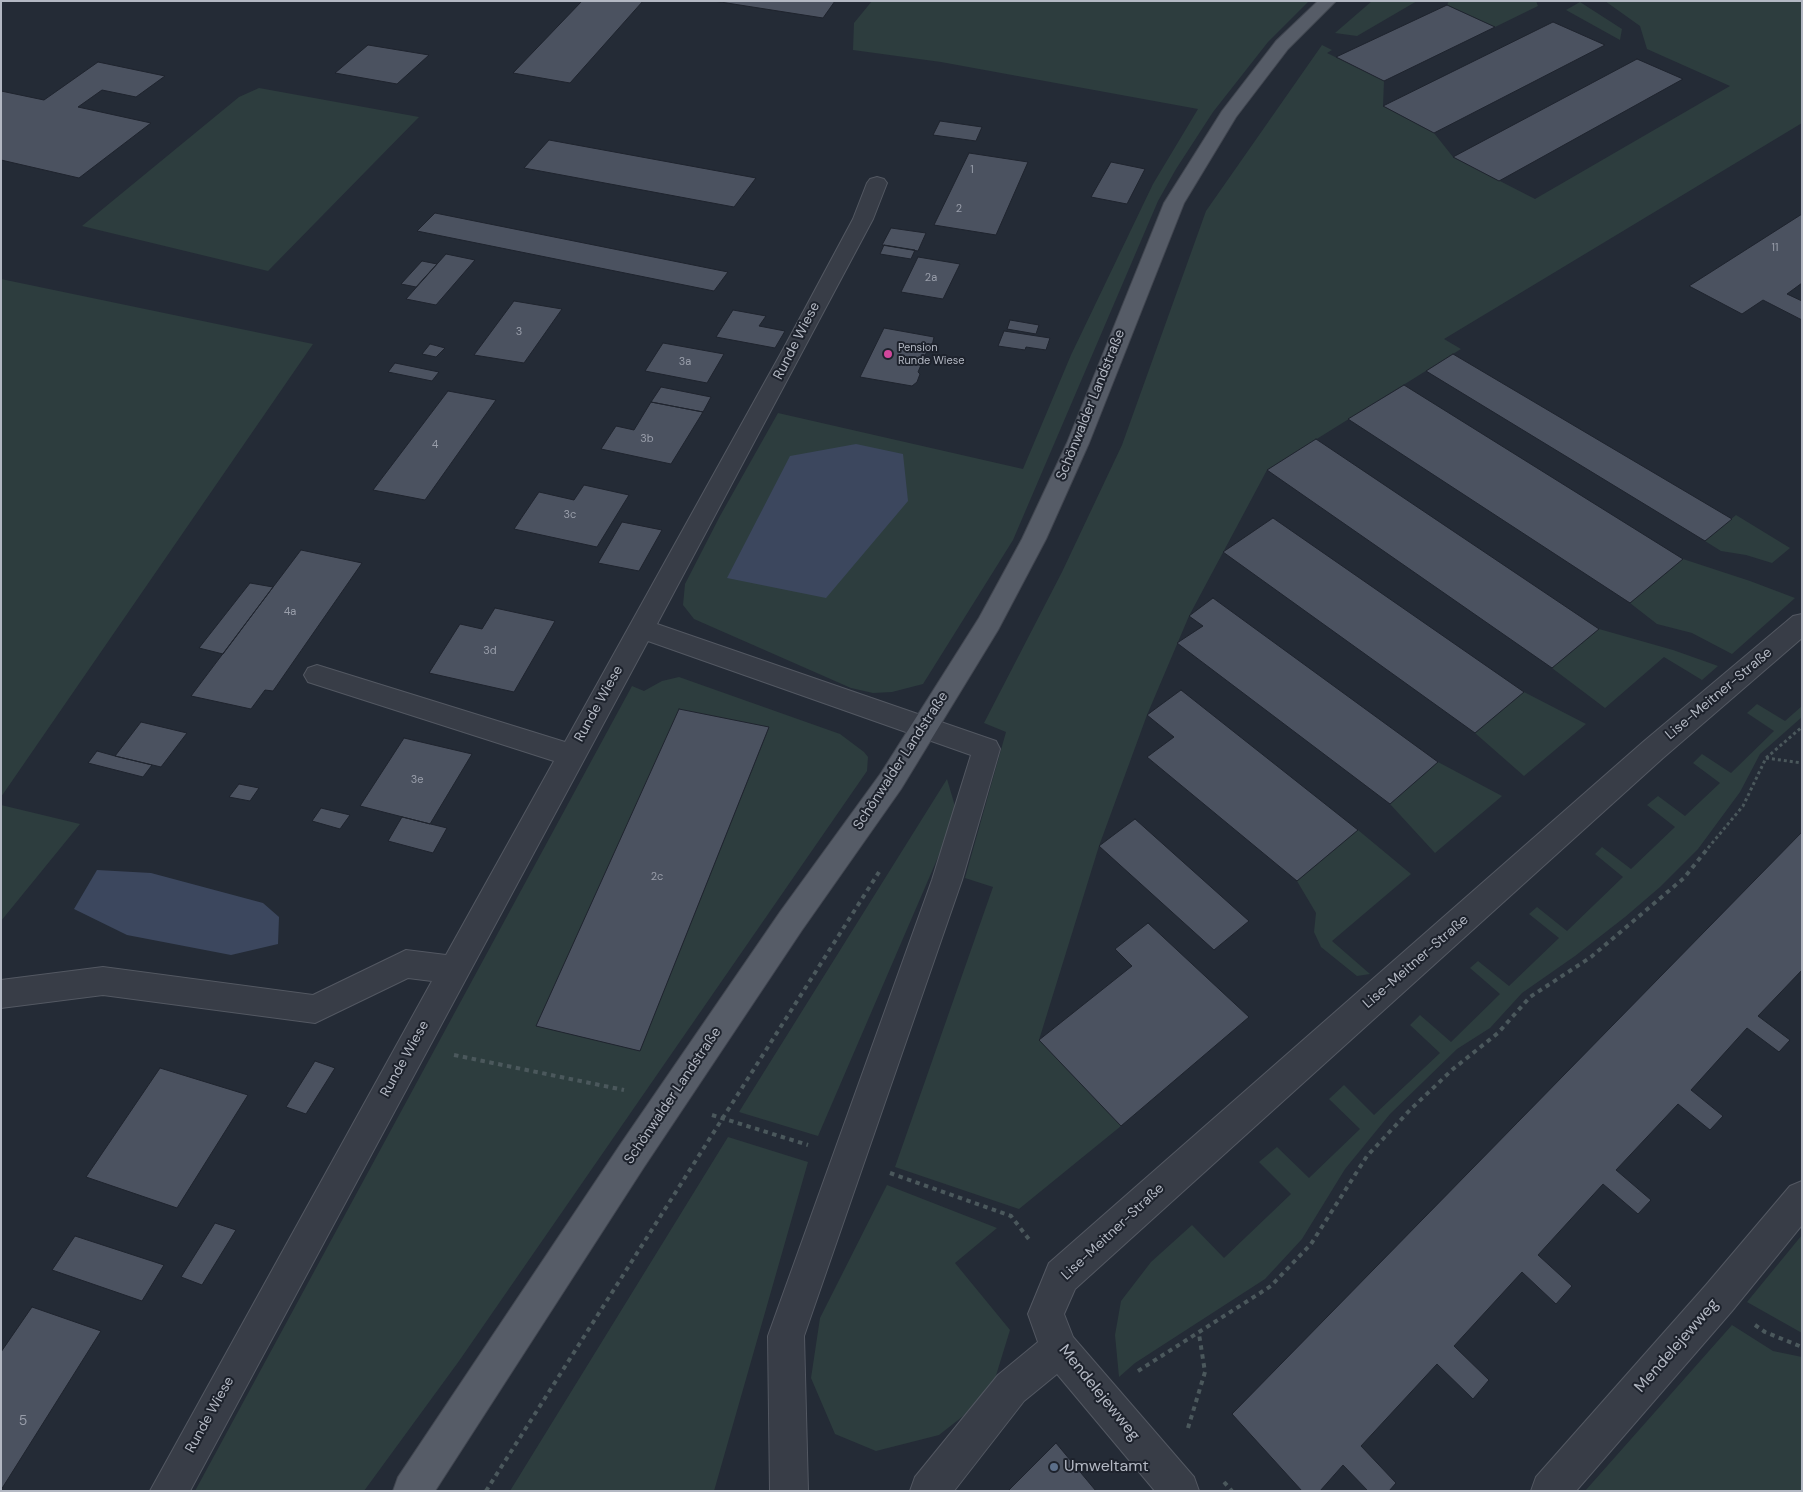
<!DOCTYPE html>
<meta charset="utf-8">
<style>
body{margin:0}
#map{position:relative;width:1803px;height:1492px;overflow:hidden;background:#242b36;font-family:"DM Sans",sans-serif}
canvas{display:block}
.frame{position:absolute;inset:0;border:2px solid #b3b8c3;pointer-events:none}
</style>
<div id="map">
<canvas width="1803" height="1492"></canvas>
<div class="frame"></div>
</div>
<script>
const ctx = document.querySelector('canvas').getContext('2d');
ctx.lineJoin = 'round';
function paint(path, color) {
  ctx.fillStyle = color;
  ctx.fill(path, 'evenodd');
}
function toPath(rows) {
  const path = new Path2D();
  for (const r of rows) {
    path.moveTo(r[0], r[1]);
    for (let i = 2; i < r.length; i += 2) path.lineTo(r[i], r[i + 1]);
  }
  return path;
}
function strokePath(path, color, width, dash) {
  ctx.strokeStyle = color;
  ctx.lineWidth = width;
  ctx.lineCap = dash ? 'butt' : 'round';
  ctx.setLineDash(dash || []);
  ctx.stroke(path);
}
function write(font, color, halo, rows, align = 'center') {
  ctx.font = font + ' "DM Sans",sans-serif';
  ctx.lineWidth = 4;
  ctx.setLineDash([]);
  ctx.textBaseline = 'middle';
  ctx.strokeStyle = halo;
  ctx.fillStyle = color;
  for (const [text, x, y, turn = 0] of rows) {
    ctx.save();
    ctx.translate(x, y);
    ctx.rotate((+turn || 0) * Math.PI / 180);
    ctx.textAlign = isNaN(turn) ? turn : align;
    if (halo) ctx.strokeText(text, 0, 0);
    ctx.fillText(text, 0, 0);
    ctx.restore();
  }
}
const green = toPath([
 [872,1,1309,1,1268,42,1213,112,1176,169,1158,201,1013,540,923,684,892,692,873,693,851,688,694,619,683,605,685,584,720,516,778,413,1023,469,1071,355,1153,184,1198,109,941,62,853,50,854,23],
 [1372,1,1417,1,1357,36,1335,33],
 [1449,1,1536,1,1538,6,1495,27,1447,5],
 [1605,1,1802,1,1802,123,1444,339,1461,349,1267,470,1189,616,1147,715,1099,846,1039,1040,1121,1126,1019,1209,895,1167,993,887,965,878,1006,732,984,723,1062,572,1122,445,1206,211,1322,45,1332,50,1327,53,1384,81,1383,106,1434,133,1453,157,1535,199,1730,86,1647,49,1640,26],
 [1580,2,1622,29,1620,40,1566,10],
 [259,88,419,117,268,271,82,226,239,97],
 [1,279,313,344,1,797],
 [1736,515,1790,548,1772,563,1746,555,1721,551,1705,541],
 [1683,559,1750,581,1795,598,1732,654,1692,633,1657,624,1630,603],
 [1599,629,1673,650,1718,666,1702,680,1664,657,1605,708,1552,668],
 [679,677,840,734,864,752,868,757,867,771,459,1361,364,1491,195,1491,632,686,644,691,662,681],
 [679,710,769,728,640,1051,536,1026],
 [1524,692,1586,724,1524,776,1475,733],
 [1757,704,1785,721,1802,706,1802,717,1760,754,1740,792,1698,849,1660,887,1625,917,1575,956,1522,993,1490,1028,1457,1049,1390,1114,1345,1169,1302,1239,1265,1279,1135,1363,1119,1377,1115,1335,1121,1301,1151,1262,1192,1225,1224,1258,1291,1194,1259,1162,1277,1147,1309,1178,1360,1129,1329,1099,1344,1085,1374,1115,1440,1053,1410,1025,1420,1015,1451,1042,1500,994,1470,968,1478,961,1509,986,1559,938,1529,914,1537,907,1567,931,1623,877,1595,854,1602,847,1631,869,1675,827,1647,805,1658,796,1685,816,1720,783,1693,763,1702,754,1731,773,1774,731,1747,713],
 [1438,762,1502,796,1435,853,1390,804],
 [947,779,957,813,818,1136,739,1112],
 [1,805,80,824,1,921],
 [1358,830,1411,874,1332,941,1370,974,1357,976,1321,947,1314,932,1316,913,1297,881],
 [728,1137,808,1162,714,1491,510,1491],
 [887,1185,997,1228,955,1263,1010,1330,990,1395,939,1435,876,1451,835,1434,811,1378,820,1318],
 [1802,1235,1802,1333,1747,1302],
 [1732,1325,1773,1351,1802,1357,1802,1491,1585,1491]
]);
const water = toPath([
 [856,444,903,454,908,501,826,598,727,578,790,456],
 [97,870,151,873,263,903,279,917,278,944,231,955,127,935,74,909]
]);
const building = toPath([
 [582,1,643,1,570,83,513,73,582,1],
 [714,1,835,1,823,18,714,1],
 [1447,5,1495,27,1384,81,1336,57,1447,5],
 [1553,22,1605,45,1434,133,1383,106,1553,22],
 [368,45,429,55,397,84,335,73,368,45],
 [1637,59,1683,79,1499,181,1453,157,1637,59],
 [98,62,165,76,136,97,102,90,78,107,151,123,79,178,1,160,1,91,44,100,98,62],
 [940,121,982,127,976,141,933,135,940,121],
 [549,140,756,178,734,207,524,168,549,140],
 [969,153,1028,162,996,235,934,225,969,153],
 [1111,162,1145,169,1127,204,1091,197,1111,162],
 [435,213,728,272,714,291,417,231,435,213],
 [1802,214,1802,283,1787,294,1802,301,1802,320,1763,300,1742,314,1689,286,1802,214],
 [891,228,926,233,918,251,882,245,891,228],
 [884,245,915,250,911,259,880,254,884,245],
 [446,254,475,260,436,305,406,299,446,254],
 [918,257,960,264,943,299,901,292,918,257],
 [422,261,437,264,416,287,401,284,422,261],
 [514,301,562,309,524,363,474,355,514,301],
 [733,310,766,316,759,326,785,331,775,348,716,337,733,310],
 [1010,320,1039,325,1036,334,1007,329,1010,320],
 [884,328,934,337,931,350,927,351,918,372,920,374,917,382,912,386,860,377,884,328],
 [1004,331,1050,338,1046,350,1026,347,1025,350,998,346,1004,331],
 [663,343,724,354,707,383,645,371,663,343],
 [430,344,445,348,436,357,422,354,430,344],
 [1453,354,1732,519,1705,541,1426,371,1453,354],
 [395,363,439,372,432,381,388,372,395,363],
 [1404,385,1683,559,1630,603,1348,419,1404,385],
 [661,387,711,397,703,412,651,402,661,387],
 [448,391,496,400,425,500,373,490,448,391],
 [651,402,703,412,671,464,601,449,616,426,634,430,651,402],
 [1316,439,1599,629,1552,668,1267,470,1316,439],
 [584,485,629,495,597,547,514,529,539,492,574,500,584,485],
 [1273,518,1524,692,1475,733,1223,552,1273,518],
 [622,522,662,530,639,571,598,563,622,522],
 [301,550,362,563,273,691,265,690,251,709,191,696,301,550],
 [250,583,273,587,223,654,199,648,250,583],
 [1213,598,1438,762,1390,804,1177,643,1203,626,1189,616,1213,598],
 [495,608,555,621,514,692,429,673,460,624,482,629,495,608],
 [1181,690,1358,830,1297,881,1147,757,1174,737,1147,715,1181,690],
 [679,709,769,727,640,1051,536,1026,679,709],
 [141,722,187,733,161,767,115,756,141,722],
 [404,738,472,754,430,824,360,806,404,738],
 [97,751,115,756,152,765,143,777,88,763,97,751],
 [239,784,259,788,250,801,229,797,239,784],
 [321,808,350,815,340,829,312,821,321,808],
 [402,817,447,828,433,853,388,841,402,817],
 [1135,819,1249,921,1214,950,1099,846,1135,819],
 [1802,832,1802,970,1758,1016,1790,1040,1779,1052,1747,1028,1691,1090,1723,1116,1710,1130,1678,1104,1616,1170,1651,1200,1638,1214,1603,1184,1538,1255,1572,1286,1556,1304,1522,1272,1454,1346,1489,1380,1473,1399,1437,1364,1361,1446,1396,1483,1389,1491,1368,1491,1343,1465,1320,1491,1302,1491,1232,1414,1802,832],
 [1148,923,1249,1017,1121,1126,1039,1040,1132,966,1115,949,1148,923],
 [315,1061,335,1068,306,1114,286,1107,315,1061],
 [160,1068,248,1095,177,1208,86,1177,160,1068],
 [215,1223,236,1230,202,1285,181,1277,215,1223],
 [75,1236,164,1265,142,1301,52,1270,75,1236],
 [32,1307,101,1331,1,1490,1,1352,32,1307],
 [1056,1443,1096,1491,1008,1491,1056,1443]
]);
const pathFar1 = toPath([
 [1766,758,1802,763],
 [1708,848,1743,806,1766,758,1802,727]
]);
const path = toPath([
 [454,1055,624,1090],
 [712,1115,808,1145],
 [890,1173,1011,1216,1031,1242],
 [1755,1325,1765,1332,1802,1347],
 [1138,1371,1271,1286,1311,1244,1367,1156,1410,1110,1453,1069,1498,1033,1530,997,1591,957,1684,878,1709,847],
 [1188,1428,1205,1372,1199,1334],
 [1224,1482,1232,1491],
 [486,1491,879,872]
]);
const minor = toPath([
 [877,177,884,179,887,183,873,219,657,624,996,741,1000,749,962,880,804,1336,808,1491,770,1491,768,1336,932,880,971,755,648,641,190,1491,150,1491,432,981,408,978,315,1023,103,995,1,1008,1,980,103,967,313,995,406,950,446,955,554,761,308,682,304,675,308,668,317,665,565,742,786,344,853,219,867,183,870,179,877,177],
 [1802,614,1802,638,1663,758,1075,1289,1064,1314,1073,1337,1194,1477,1199,1491,1155,1491,1057,1374,1024,1401,954,1491,910,1491,915,1477,998,1375,1038,1342,1028,1314,1049,1263,1643,742,1793,616,1802,614],
 [1802,1181,1802,1225,1732,1311,1576,1491,1531,1491,1536,1477,1706,1285,1790,1186,1802,1181]
]);
const major = toPath([
 [1318,1,1336,1,1288,49,1236,117,1184,203,1089,443,1046,539,998,630,901,789,802,930,644,1167,435,1491,393,1491,398,1477,620,1145,780,912,881,773,979,618,1022,539,1067,443,1164,203,1222,111,1276,41,1318,1]
]);
const markers = [
 [888,354,5,"#d1479c"],
 [1054,1467,5,"#5c6f8a"]
];
const numberNames = [
 ["1",972,170],
 ["2",959,209],
 ["11",1775,248],
 ["2a",931,278],
 ["3",519,332],
 ["3a",685,362],
 ["3b",647,439],
 ["4",435,445],
 ["3c",570,515],
 ["4a",290,612],
 ["3d",490,651],
 ["3e",417,780],
 ["2c",657,877]
];
const farPoinames = [
 ["Pension",898,348],
 ["Runde Wiese",898,361]
];
const streetNames = [
 ["Runde Wiese",797,341,-63],
 ["Schönwalder Landstraße",1091,405,-68],
 ["Lise-Meitner-Straße",1719,694,-40],
 ["Runde Wiese",599,704,-61],
 ["Schönwalder Landstraße",901,761,-57],
 ["Lise-Meitner-Straße",1416,962,-41],
 ["Runde Wiese",405,1059,-61],
 ["Schönwalder Landstraße",673,1096,-56],
 ["Lise-Meitner-Straße",1113,1232,-43],
 ["Runde Wiese",210,1415,-61]
];
const nearNumbernames = [
 ["5",23,1421]
];
const nearStreetnames = [
 ["Mendelejewweg",1677,1346,-49],
 ["Mendelejewweg",1099,1393,51]
];
const nearPoinames = [
 ["Umweltamt",1064,1467]
];
paint(green, '#2d3d3e');
paint(water, '#3c475e');
paint(building, '#4b5260');
strokePath(building, '#1f242e', 1);
strokePath(minor, '#535862', 2);
strokePath(major, '#414650', 2);
strokePath(pathFar1, '#4b585c', 3, [3, 3]);
strokePath(path, '#4b585c', 4, [4.5, 4.5]);
paint(minor, '#383d47');
paint(major, '#565c67');
for (const [x, y, r, color] of markers) {
  const dot = new Path2D();
  dot.arc(x, y, r, 0, 2 * Math.PI);
  ctx.fillStyle = color;
  ctx.fill(dot);
  strokePath(dot, '#1d222c', 2);
}
write('11px', '#999eaa', null, numberNames);
write('11px', '#b3b8c3', '#1d222c', farPoinames, 'left');
write('14px', '#b3b8c3', '#1d222c', streetNames);
write('14px', '#999eaa', null, nearNumbernames);
write('16px', '#b3b8c3', '#1d222c', nearStreetnames);
write('16px', '#b3b8c3', '#1d222c', nearPoinames, 'left');
</script>
